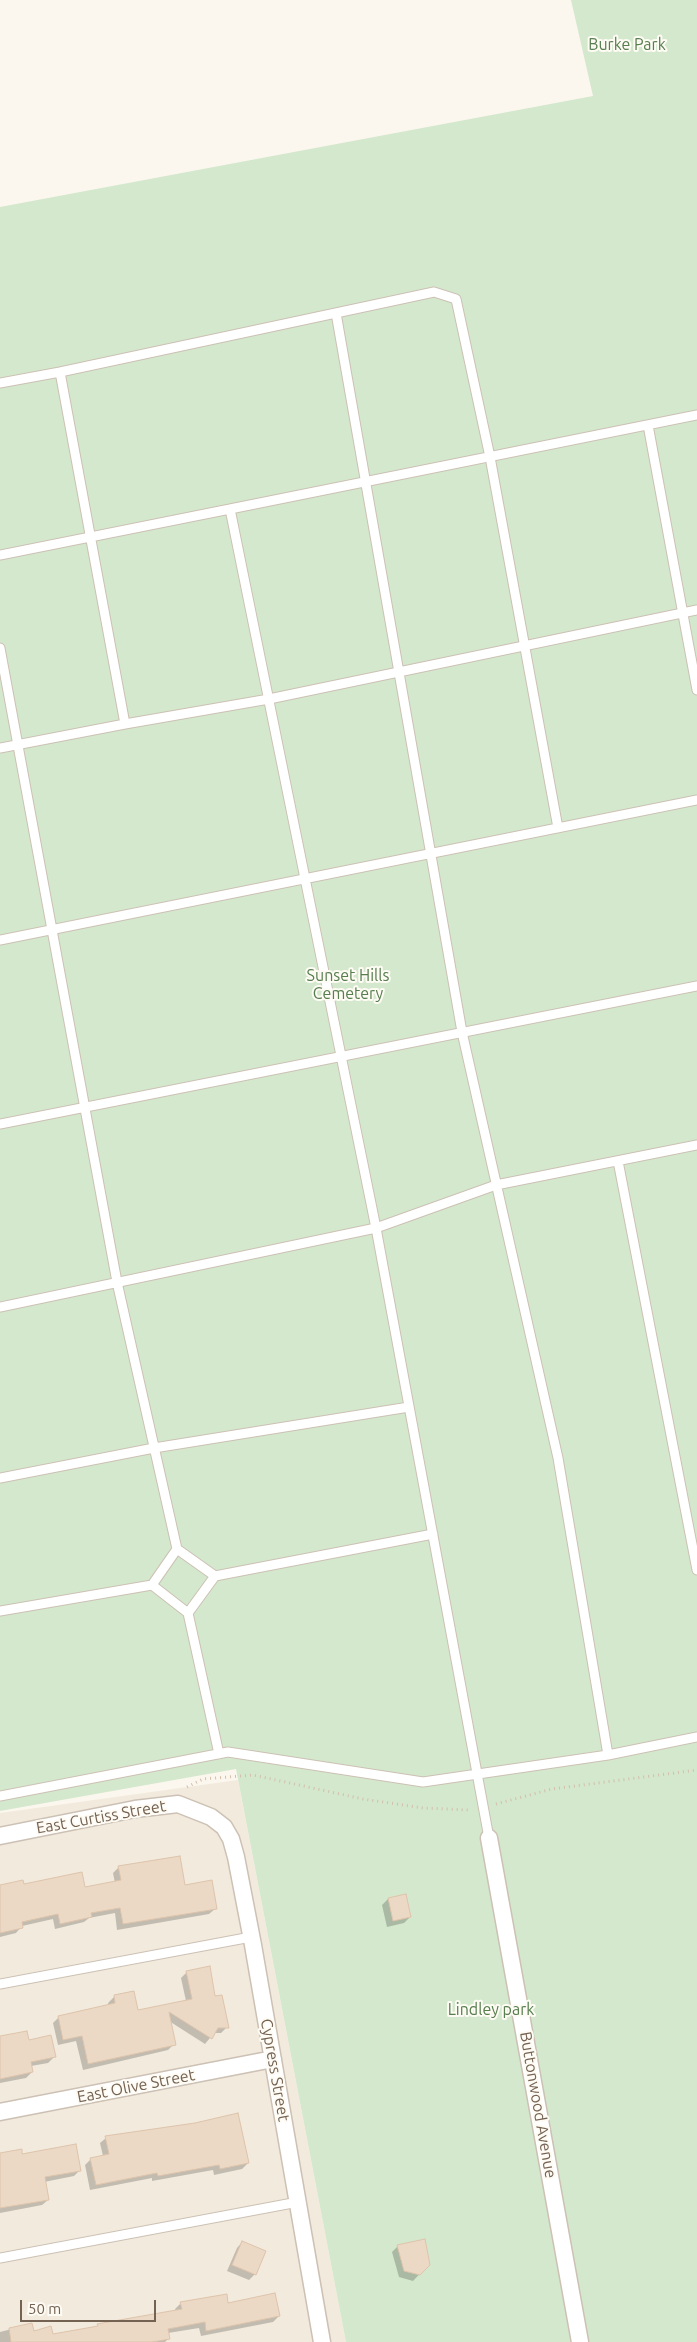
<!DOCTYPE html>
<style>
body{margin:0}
#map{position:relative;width:697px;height:2342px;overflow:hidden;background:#fbf7ee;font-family:Ubuntu,sans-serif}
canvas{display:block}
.scale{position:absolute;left:20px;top:2300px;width:136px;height:22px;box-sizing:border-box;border:2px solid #746252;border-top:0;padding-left:6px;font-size:15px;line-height:18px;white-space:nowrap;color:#746252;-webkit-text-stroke:4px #fdfbf4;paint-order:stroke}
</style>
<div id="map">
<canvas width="697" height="2342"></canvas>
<div class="scale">50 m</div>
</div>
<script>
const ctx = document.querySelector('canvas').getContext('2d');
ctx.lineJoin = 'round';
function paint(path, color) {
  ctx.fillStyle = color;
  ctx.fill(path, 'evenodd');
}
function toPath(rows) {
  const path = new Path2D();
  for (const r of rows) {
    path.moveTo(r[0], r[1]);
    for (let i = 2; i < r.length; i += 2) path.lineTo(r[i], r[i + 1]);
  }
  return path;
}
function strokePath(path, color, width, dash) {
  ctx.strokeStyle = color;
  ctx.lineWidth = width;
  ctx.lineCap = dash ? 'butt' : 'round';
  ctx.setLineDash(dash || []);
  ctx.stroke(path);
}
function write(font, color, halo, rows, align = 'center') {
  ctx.font = font + ' Ubuntu,sans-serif';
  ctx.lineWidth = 4;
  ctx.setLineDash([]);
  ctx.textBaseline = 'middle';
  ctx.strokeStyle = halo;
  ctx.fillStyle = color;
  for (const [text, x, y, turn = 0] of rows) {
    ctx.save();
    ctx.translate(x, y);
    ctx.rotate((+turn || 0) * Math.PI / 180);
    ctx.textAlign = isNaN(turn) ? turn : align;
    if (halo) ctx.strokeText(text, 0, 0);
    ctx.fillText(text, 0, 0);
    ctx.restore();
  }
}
const residential = toPath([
 [238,1780,346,2342,0,2342,0,1813]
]);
const green = toPath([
 [571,0,697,0,697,2342,346,2342,236,1769,0,1811,0,207,593,96]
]);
const shadow = toPath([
 [119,1867,184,1886,215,1909,209,1914,117,1930,115,1913,89,1918,84,1922,55,1929,53,1919,22,1926,16,1933,0,1937,0,1886,84,1888,115,1883,113,1873],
 [405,1895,410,1917,404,1923,387,1927,382,1905,388,1899],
 [187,1972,227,2027,221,2033,214,2033,205,2044,169,2021,174,2044,168,2050,83,2070,76,2041,58,2045,53,2023,59,2017,109,2006,108,2003,114,1997,137,2011,186,2001,181,1978],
 [0,2041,28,2042,54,2057,48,2063,31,2066,32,2072,26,2078,0,2083],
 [106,2138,248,2163,242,2169,214,2175,213,2170,152,2181,152,2178,90,2190,85,2165,91,2159,103,2156,100,2143],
 [0,2154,21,2155,80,2170,74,2176,44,2182,48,2200,42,2205,0,2213],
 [242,2242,255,2274,249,2280,227,2271,237,2248],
 [398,2246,429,2264,413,2281,399,2277,392,2252],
 [181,2303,227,2304,279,2316,273,2322,201,2336,199,2328,168,2333,169,2338,165,2342,0,2342,0,2332,31,2324,33,2332,52,2336,176,2312,175,2309]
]);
const building = toPath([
 [180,1856,185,1885,212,1880,217,1909,123,1924,120,1908,91,1913,92,1917,60,1924,58,1914,22,1922,23,1928,0,1933,0,1885,23,1880,24,1884,82,1872,85,1887,121,1880,118,1866,180,1856],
 [406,1894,411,1917,393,1921,388,1898,406,1894],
 [210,1966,215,1996,222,1995,229,2028,218,2028,212,2039,169,2012,176,2045,88,2064,82,2036,63,2040,58,2016,115,2003,114,1995,134,1991,138,2010,192,1999,186,1971,210,1966],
 [27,2031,29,2040,51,2035,56,2057,31,2062,33,2072,0,2079,0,2036,27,2031],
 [238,2113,249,2163,220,2169,219,2165,158,2176,157,2173,96,2185,90,2158,109,2154,105,2136,195,2123,238,2113],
 [76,2144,81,2171,45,2177,49,2200,0,2208,0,2153,22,2149,22,2154,76,2144],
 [425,2239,430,2265,420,2275,404,2271,397,2245,425,2239],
 [242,2241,266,2251,256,2275,232,2265,242,2241],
 [275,2293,280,2316,206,2331,205,2322,168,2329,170,2339,152,2342,11,2342,9,2328,32,2323,34,2331,51,2326,53,2334,98,2326,97,2324,182,2309,180,2302,227,2294,228,2303,275,2293]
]);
const path = toPath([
 [187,1787,203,1779,253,1775,363,1799,423,1808,470,1810],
 [496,1804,552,1789,697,1770]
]);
const lane = toPath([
 [336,313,462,1032,558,1458,608,1755],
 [60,372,434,292,456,299,490,457,558,828],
 [0,383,60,372,125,724,0,748],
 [697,415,230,509,376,1228,496,1185,697,1145],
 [648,425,697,690],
 [0,555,230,509],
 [0,648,117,1282,177,1549,152,1585,0,1611],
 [125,724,269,699,697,610],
 [0,940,697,800],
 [0,1124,697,986],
 [618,1161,697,1570],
 [0,1307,376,1228,489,1838],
 [0,1478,154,1448,409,1407],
 [215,1576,433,1534],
 [152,1585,188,1613,215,1576,177,1549],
 [188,1613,219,1754],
 [0,1796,228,1752,423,1782,608,1755,697,1737],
 [0,1984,251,1937],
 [0,2258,298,2202]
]);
const street = toPath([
 [0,1836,135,1809,178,1804,211,1817,224,1827,231,1839,236,1857,253,1945,322,2342],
 [489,1838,580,2342],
 [0,2112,273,2059]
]);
const parkNames = [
 ["Burke Park",627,45],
 ["Sunset Hills",348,976],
 ["Cemetery",348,994],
 ["Lindley park",491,2010]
];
const streetNames = [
 ["East Curtiss Street",101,1817,-10],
 ["Cypress Street",275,2070,80],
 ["East Olive Street",136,2086,-11],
 ["Buttonwood Avenue",538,2105,80]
];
paint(residential, '#f2eadd');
paint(green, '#d4e8cd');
paint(shadow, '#0003');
paint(building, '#ebd9c6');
strokePath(building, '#dec4ab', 1);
strokePath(lane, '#ccc1b4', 11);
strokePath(street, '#ccc1b4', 19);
strokePath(path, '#d3bfab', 3, [1, 4]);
strokePath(lane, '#fff', 9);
strokePath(street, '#fff', 16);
write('16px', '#577e4f', '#fdfbf4', parkNames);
write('16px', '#746252', '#fdfbf4', streetNames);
</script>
